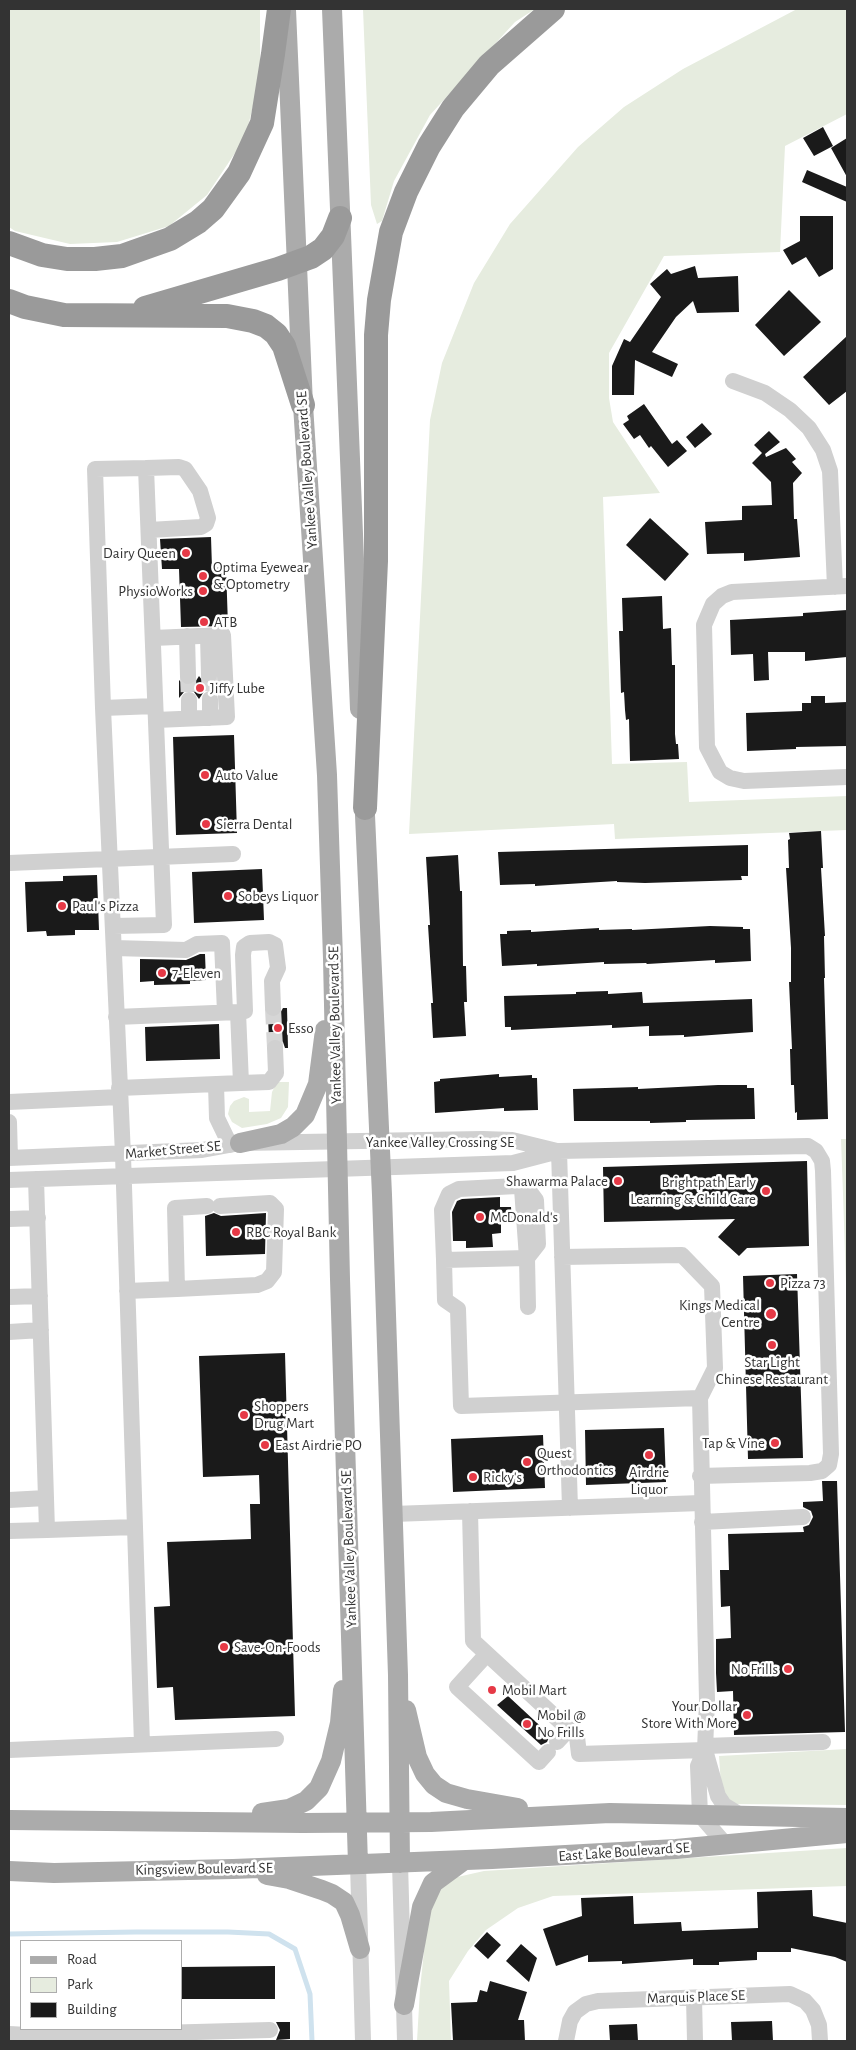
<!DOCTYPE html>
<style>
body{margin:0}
#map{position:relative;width:856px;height:2050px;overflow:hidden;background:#fff;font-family:"Alegreya Sans",sans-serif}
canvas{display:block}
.frame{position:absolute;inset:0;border:10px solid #333;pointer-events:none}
.legend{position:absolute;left:20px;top:1940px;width:162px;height:90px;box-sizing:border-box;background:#fff;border:1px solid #adadad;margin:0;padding:6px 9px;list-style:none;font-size:15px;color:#333}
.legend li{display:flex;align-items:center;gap:10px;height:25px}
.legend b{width:25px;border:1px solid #adadad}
</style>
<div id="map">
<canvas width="856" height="2050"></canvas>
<div class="frame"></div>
<ul class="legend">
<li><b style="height:6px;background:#ababab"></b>Road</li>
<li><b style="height:14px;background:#e6ecdf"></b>Park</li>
<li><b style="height:14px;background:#1a1a1a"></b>Building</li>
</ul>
</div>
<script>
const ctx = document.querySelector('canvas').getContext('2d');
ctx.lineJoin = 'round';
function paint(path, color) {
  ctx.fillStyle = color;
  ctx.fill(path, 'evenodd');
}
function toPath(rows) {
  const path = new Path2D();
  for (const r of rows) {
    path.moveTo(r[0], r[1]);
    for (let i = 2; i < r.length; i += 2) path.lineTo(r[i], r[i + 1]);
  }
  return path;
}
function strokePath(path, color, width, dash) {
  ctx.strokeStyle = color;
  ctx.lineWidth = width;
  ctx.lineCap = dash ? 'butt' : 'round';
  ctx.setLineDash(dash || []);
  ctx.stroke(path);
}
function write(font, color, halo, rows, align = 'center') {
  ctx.font = font + ' "Alegreya Sans",sans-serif';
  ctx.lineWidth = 5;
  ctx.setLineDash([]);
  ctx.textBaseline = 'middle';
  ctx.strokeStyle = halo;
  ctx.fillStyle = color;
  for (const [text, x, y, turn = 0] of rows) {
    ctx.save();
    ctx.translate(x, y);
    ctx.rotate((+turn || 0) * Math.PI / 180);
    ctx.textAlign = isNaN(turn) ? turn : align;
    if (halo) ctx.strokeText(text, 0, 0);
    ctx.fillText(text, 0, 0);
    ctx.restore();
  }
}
const green = toPath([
 [9,9,260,9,260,78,245,138,207,195,169,226,117,242,70,244,15,231,9,227],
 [363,9,535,9,515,22,430,115,394,181,382,221,377,224,371,205],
 [797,9,847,9,847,114,785,146,780,252,664,256,609,353,609,398,613,422,660,493,603,497,612,764,687,762,689,802,847,796,847,830,615,839,614,824,409,834,430,420,442,363,474,283,510,224,578,147,624,107,683,69],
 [277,1082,289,1082,288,1107,281,1118,267,1124,242,1128,232,1122,228,1114,230,1106,234,1101,244,1097,249,1099,249,1112,270,1111,272,1092],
 [841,1139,847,1139,847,1314,843,1194],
 [847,1749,847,1805,734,1804,727,1799,721,1785,719,1756],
 [847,1848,847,1886,553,1896,518,1908,486,1930,468,1951,449,1981,451,2041,417,2041,420,1989,428,1913,440,1888,453,1878,484,1871]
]);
const stream = toPath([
 [9,1934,136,1932,228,1932,269,1934,295,1949,310,1994,312,2041]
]);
const building = toPath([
 [823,127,833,146,814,156,803,138],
 [847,138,847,177,831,148],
 [807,170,847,187,847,202,802,182],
 [800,216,833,216,833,269,819,277,806,257,792,265,783,250,800,241],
 [695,266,698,278,738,276,739,312,697,313,693,301,676,317,652,352,678,364,672,377,635,360,634,395,612,395,612,366,624,339,630,342,661,297,650,284,667,269,671,274],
 [789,290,821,322,784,356,755,325],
 [847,336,847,391,829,405,803,377],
 [644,404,672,444,677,440,687,451,668,467,651,446,649,448,640,435,634,439,623,424,629,420,627,416],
 [702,423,712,434,695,448,686,437],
 [769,431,780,442,765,454,766,457,786,448,796,459,792,462,802,473,793,483,794,519,797,519,800,557,744,561,744,553,707,554,705,522,742,520,742,506,772,505,771,482,752,463,762,453,754,445],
 [650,518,689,554,665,581,626,545],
 [211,537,212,568,226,567,228,626,181,627,179,569,162,569,160,539],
 [662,596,663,629,671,628,672,665,675,665,675,734,676,744,678,744,679,759,630,761,629,719,626,720,625,710,624,692,621,693,619,631,623,631,622,598],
 [847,610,847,657,805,661,805,652,768,652,769,680,754,681,753,654,731,655,730,620,803,616,803,613],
 [199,676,205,684,210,685,215,682,216,691,210,689,205,690,199,699,194,692,189,690,184,692,179,698,179,680,183,684,189,686,194,684],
 [811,696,825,696,825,703,847,702,847,746,796,747,796,749,747,751,746,713,802,711,802,703,811,703],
 [234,735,237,833,176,835,173,737],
 [821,831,823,868,821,868,825,936,824,936,825,978,824,978,828,1119,797,1120,797,1112,795,1113,794,1085,791,1085,790,1049,792,1049,789,982,791,982,791,948,786,868,789,868,788,840,790,839,789,833],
 [748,845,748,876,741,876,742,880,645,883,617,882,617,881,535,886,535,884,500,885,498,852],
 [458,855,460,891,462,891,463,966,466,966,467,1002,464,1002,466,1036,433,1038,431,1003,433,1003,428,925,430,925,426,857],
 [262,869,264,920,194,923,192,872],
 [97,875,99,930,75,930,75,935,47,936,46,931,27,932,25,882,63,881,63,876],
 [710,926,743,927,743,929,750,929,751,961,715,963,715,960,647,964,646,963,604,964,604,962,537,966,537,964,502,966,500,934,507,934,507,931,531,930,531,932,599,928,599,930,632,929,632,930],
 [200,954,205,954,206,980,190,981,190,984,154,985,154,981,140,982,140,959,186,960],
 [608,991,608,994,642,992,643,1003,752,999,753,1032,684,1037,684,1035,649,1036,649,1026,612,1028,612,1025,511,1030,511,1027,505,1027,504,996,576,994,576,992],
 [283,1008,287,1008,288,1048,285,1048,283,1042,279,1039,269,1040,268,1017,278,1017],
 [219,1024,220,1059,146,1061,145,1027],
 [499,1074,499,1077,532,1075,532,1078,537,1078,538,1110,504,1111,504,1108,435,1113,434,1082,440,1081,440,1079],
 [718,1085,747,1085,747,1088,754,1088,755,1119,686,1120,686,1122,650,1123,650,1121,574,1121,573,1089,638,1087,638,1089],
 [807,1161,809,1246,747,1248,739,1256,718,1237,735,1219,604,1222,603,1167],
 [500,1197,500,1207,511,1207,512,1222,501,1223,501,1233,492,1234,493,1247,466,1248,466,1241,453,1241,452,1212,457,1201,462,1199],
 [214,1213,221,1216,266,1213,265,1254,206,1256,205,1216],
 [797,1274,803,1458,748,1459,743,1276],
 [285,1353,295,1716,175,1720,173,1687,157,1688,154,1607,170,1606,167,1542,251,1539,250,1504,260,1504,259,1475,203,1477,199,1356],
 [664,1428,666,1482,586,1485,585,1430],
 [543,1435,545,1488,453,1492,451,1439],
 [822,1481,837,1481,845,1732,734,1735,733,1691,717,1692,716,1673,716,1639,731,1638,730,1606,721,1607,720,1570,729,1570,728,1534,804,1532,803,1527,809,1525,813,1517,811,1511,803,1507,803,1502,823,1501],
 [508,1696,550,1735,547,1742,541,1745,497,1705],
 [812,1890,813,1916,847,1923,847,1962,835,1957,791,1948,791,1952,757,1952,757,1960,719,1962,719,1965,693,1965,693,1959,622,1964,622,1961,588,1962,588,1955,556,1966,543,1929,582,1916,581,1898,633,1896,634,1924,681,1922,682,1931,758,1928,757,1892],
 [487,1932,501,1945,488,1959,474,1946],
 [521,1944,537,1958,529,1982,506,1961],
 [275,1966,275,1999,181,1999,181,1967],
 [490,1981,527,1992,518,2020,524,2020,525,2041,453,2041,451,2003,477,2002,480,1990,487,1992],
 [772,2021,773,2041,732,2041,731,2022],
 [276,2022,290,2022,290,2039,276,2040,280,2030],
 [637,2024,638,2041,610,2041,609,2025]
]);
const minorTunnel = toPath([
 [209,675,210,699],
 [188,676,189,700],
 [273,1008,275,1048]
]);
const minor = toPath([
 [733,381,765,393,790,410,809,428,823,450,830,471,835,587],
 [146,468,179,467,185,469,200,491,208,518,206,524,201,527,149,530],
 [847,586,732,592,722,596,713,604,704,625,707,747,720,772,730,778,744,781,847,777],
 [187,636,188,676],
 [208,636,209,675],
 [153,638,223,635,227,717,156,720],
 [210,699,210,718],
 [189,700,189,718],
 [103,708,155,706],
 [9,863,233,854],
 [113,926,164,925,146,468,95,469,103,708,123,1155,142,1744],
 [114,948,186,950,197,944,222,943,225,1012],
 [238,1012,245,1011,243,955,244,947,250,943,269,942,275,945,278,968,272,981,273,1008],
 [116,1017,238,1012,241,1083,119,1088],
 [241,1083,269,1082,276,1073,275,1048],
 [216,1084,217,1118,230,1145],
 [9,1102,120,1097],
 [9,1122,10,1158],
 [559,1151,570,1508],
 [9,1158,202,1150,240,1143,483,1139,512,1140,557,1151],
 [36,1179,47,1530,135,1527],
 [9,1180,484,1164,513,1163,559,1151,808,1146,816,1151,822,1161,823,1171,831,1454,829,1465,822,1471,810,1473,700,1476],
 [522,1189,527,1258],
 [9,1219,38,1218],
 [562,1257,682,1255,712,1286,715,1368,700,1398,707,1700,705,1750,718,1796,724,1805,742,1816],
 [444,1260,442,1210,449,1194,459,1189,517,1186,530,1192,536,1200,538,1244,527,1258],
 [177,1289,257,1285,267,1281,274,1272,276,1209,270,1203,220,1206],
 [127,1291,177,1289,175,1208,207,1206],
 [9,1297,40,1296],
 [528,1307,527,1258,444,1260,445,1300,458,1309,461,1406,700,1398],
 [9,1332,41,1330],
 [9,1500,46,1498],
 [470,1511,473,1641,577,1737,579,1754,705,1750],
 [393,1514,701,1503],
 [702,1522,803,1517],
 [9,1531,47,1530],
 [487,1654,457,1687,539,1762,548,1752],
 [557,1742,569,1729],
 [705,1746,823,1742],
 [9,1750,276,1739],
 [705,1750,698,1766,700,1815,726,1845],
 [400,1863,405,2041],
 [358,1864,363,2041],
 [694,1998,695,2041],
 [9,2034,47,2036,270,2030],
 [566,2041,570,2021,575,2012,586,2004,598,2001,790,1994,805,2001,813,2010,819,2025,820,2041]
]);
const major = toPath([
 [332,9,360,709],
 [286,10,303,405,327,775,333,959,340,1279,358,1864],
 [364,793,382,1195,398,1675,400,1863],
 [240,1143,281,1134,293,1127,305,1115,318,1084,325,1030],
 [406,1710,417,1757,425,1774,434,1785,446,1793,467,1799,518,1808],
 [262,1813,289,1809,306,1801,319,1788,331,1761,340,1723,343,1690],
 [9,1820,303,1823,431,1822,610,1813,847,1818],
 [9,1871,54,1873,233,1869,492,1859,676,1849,847,1833],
 [267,1875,289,1879,322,1890,332,1894,344,1902,350,1915,360,1949],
 [404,2005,422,1907,433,1883,463,1861]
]);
const highway = toPath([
 [9,243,42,255,67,259,95,259,122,256,170,239,198,222,213,209,239,173,262,123,273,54,279,9],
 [9,301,25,307,64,315,227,316,253,321,266,326,276,334,284,346,303,405],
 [145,308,278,269,311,257,323,249,333,236,340,218],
 [365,808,376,561,376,335,379,300,391,232,406,192,429,146,453,108,489,65,553,9]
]);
const markers = [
 [186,553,5,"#e63946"],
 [203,576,5,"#e63946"],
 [203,591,5,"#e63946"],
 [204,622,5,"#e63946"],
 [200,688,5,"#e63946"],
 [205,775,5,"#e63946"],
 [206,824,5,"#e63946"],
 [228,896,5,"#e63946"],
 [62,906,5,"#e63946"],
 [162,973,5,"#e63946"],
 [278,1028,5,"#e63946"],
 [618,1181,5,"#e63946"],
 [766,1191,5,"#e63946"],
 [480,1217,5,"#e63946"],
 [236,1232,5,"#e63946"],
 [770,1283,5,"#e63946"],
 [771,1314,6,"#e63946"],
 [772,1345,5,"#e63946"],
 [244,1415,5,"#e63946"],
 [775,1443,5,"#e63946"],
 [265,1445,5,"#e63946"],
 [649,1455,5,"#e63946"],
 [527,1462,5,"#e63946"],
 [473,1477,5,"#e63946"],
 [224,1647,5,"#e63946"],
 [788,1669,5,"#e63946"],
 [492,1690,5,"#e63946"],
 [747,1715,5,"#e63946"],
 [527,1724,5,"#e63946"]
];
const streetNames = [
 ["Yankee Valley Boulevard SE",307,470,-94],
 ["Yankee Valley Boulevard SE",335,1025,-91],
 ["Yankee Valley Crossing SE",440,1142],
 ["Market Street SE",173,1150,-5],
 ["Yankee Valley Boulevard SE",349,1549,-92],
 ["East Lake Boulevard SE",624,1852,-4],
 ["Kingsview Boulevard SE",204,1869,-1],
 ["Marquis Place SE",696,1997,-2]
];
const poiNames = [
 ["Dairy Queen",176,553,"right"],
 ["Optima Eyewear",213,567],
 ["& Optometry",213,584],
 ["PhysioWorks",193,591,"right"],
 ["ATB",214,622],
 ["Jiffy Lube",210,688],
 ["Auto Value",215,775],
 ["Sierra Dental",216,824],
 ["Sobeys Liquor",238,896],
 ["Paul's Pizza",72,906],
 ["7-Eleven",172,973],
 ["Esso",288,1028],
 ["Shawarma Palace",608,1181,"right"],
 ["Brightpath Early",756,1182,"right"],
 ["Learning & Child Care",756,1199,"right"],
 ["McDonald's",490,1217],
 ["RBC Royal Bank",246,1232],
 ["Pizza 73",780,1283],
 ["Kings Medical",760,1305,"right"],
 ["Centre",760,1322,"right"],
 ["Star Light",772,1362,"center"],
 ["Chinese Restaurant",772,1379,"center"],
 ["Shoppers",254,1406],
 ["Drug Mart",254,1423],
 ["Tap & Vine",765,1443,"right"],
 ["East Airdrie PO",275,1445],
 ["Quest",537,1453],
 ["Orthodontics",537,1470],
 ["Airdrie",649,1472,"center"],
 ["Liquor",649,1489,"center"],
 ["Ricky's",483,1477],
 ["Save-On-Foods",234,1647],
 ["No Frills",778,1669,"right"],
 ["Mobil Mart",502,1690],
 ["Your Dollar",737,1706,"right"],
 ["Store With More",737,1723,"right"],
 ["Mobil @",537,1715],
 ["No Frills",537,1732]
];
paint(green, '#e6ecdf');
strokePath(stream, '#cfe2ee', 5);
paint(building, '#1a1a1a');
strokePath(minorTunnel, '#d6d6d6', 16, [16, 8]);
strokePath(minor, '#d0d0d0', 16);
strokePath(major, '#ababab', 20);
strokePath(highway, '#9a9a9a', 24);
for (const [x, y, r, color] of markers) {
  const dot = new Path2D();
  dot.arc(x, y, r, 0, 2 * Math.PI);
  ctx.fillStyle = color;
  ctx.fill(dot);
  strokePath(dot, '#fff', 2);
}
write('15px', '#333', '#fff', streetNames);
write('15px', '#333', '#fff', poiNames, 'left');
</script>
